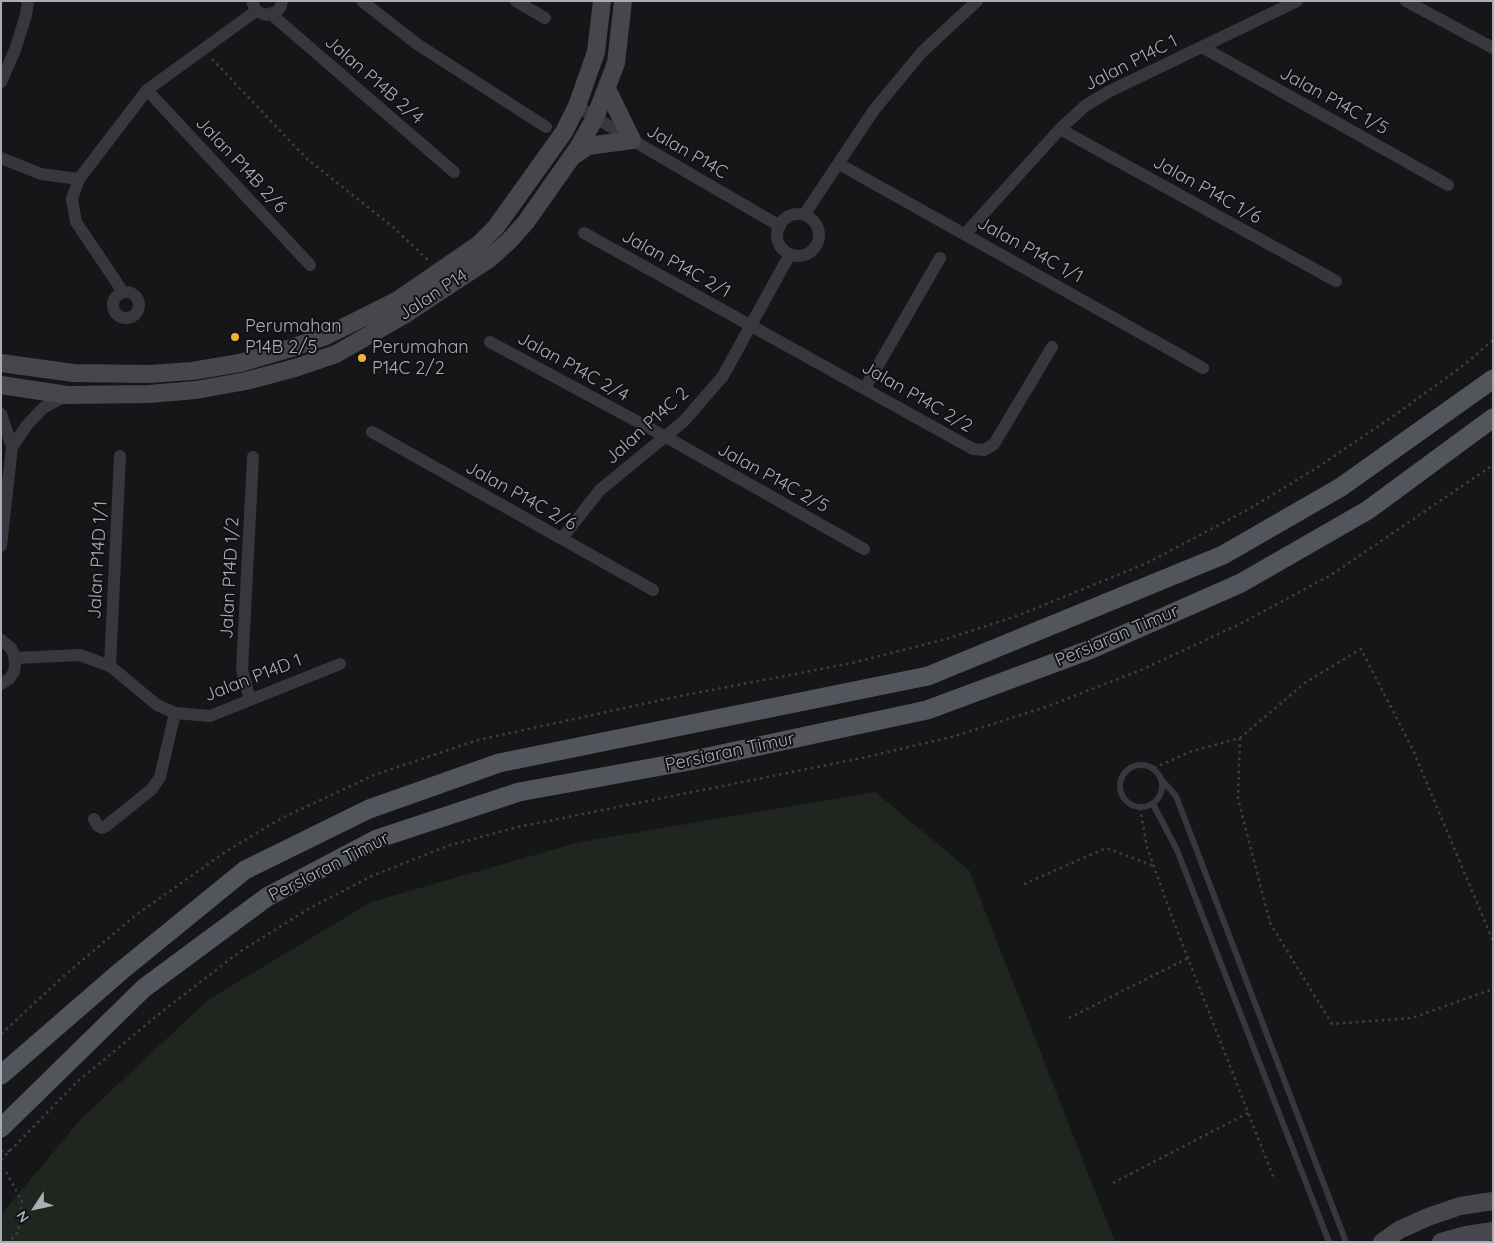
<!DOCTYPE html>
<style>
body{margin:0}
#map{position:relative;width:1494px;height:1243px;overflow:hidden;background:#161618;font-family:Quicksand,sans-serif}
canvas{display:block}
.frame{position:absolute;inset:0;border:2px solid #a8adb8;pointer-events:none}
.north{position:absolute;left:10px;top:1183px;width:50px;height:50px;-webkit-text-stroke:4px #111113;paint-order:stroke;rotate:235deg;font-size:14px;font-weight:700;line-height:20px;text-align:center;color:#a8adb8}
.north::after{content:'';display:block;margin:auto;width:18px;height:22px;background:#a8adb8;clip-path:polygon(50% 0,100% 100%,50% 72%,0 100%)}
</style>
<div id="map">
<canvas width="1494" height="1243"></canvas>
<div class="frame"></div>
<div class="north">N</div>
</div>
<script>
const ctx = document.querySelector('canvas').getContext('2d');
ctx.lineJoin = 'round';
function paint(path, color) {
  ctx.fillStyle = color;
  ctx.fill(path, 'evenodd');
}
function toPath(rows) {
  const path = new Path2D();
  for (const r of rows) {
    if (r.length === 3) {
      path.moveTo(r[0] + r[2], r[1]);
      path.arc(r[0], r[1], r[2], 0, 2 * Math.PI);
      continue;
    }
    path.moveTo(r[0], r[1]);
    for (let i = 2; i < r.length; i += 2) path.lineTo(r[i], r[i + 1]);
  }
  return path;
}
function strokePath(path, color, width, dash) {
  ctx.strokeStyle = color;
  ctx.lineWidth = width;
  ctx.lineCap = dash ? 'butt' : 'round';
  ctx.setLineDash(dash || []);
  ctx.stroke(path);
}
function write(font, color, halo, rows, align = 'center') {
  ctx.font = font + ' Quicksand,sans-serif';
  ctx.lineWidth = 4;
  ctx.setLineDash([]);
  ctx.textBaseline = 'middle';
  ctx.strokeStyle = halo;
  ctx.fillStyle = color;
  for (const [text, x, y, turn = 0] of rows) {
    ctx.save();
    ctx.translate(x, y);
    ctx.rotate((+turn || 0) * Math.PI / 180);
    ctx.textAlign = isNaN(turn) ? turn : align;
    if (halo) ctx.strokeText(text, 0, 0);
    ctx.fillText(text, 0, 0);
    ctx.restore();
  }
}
const green = toPath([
 [875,792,969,870,1115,1242,1,1242,1,1215,80,1120,208,1000,371,902,580,842]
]);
const path = toPath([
 [212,59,307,159,393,227,429,261],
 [1240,738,1238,799,1270,923,1332,1024,1412,1018,1493,989],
 [1154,768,1192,751,1240,738,1306,682,1361,649,1413,750,1493,941],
 [1140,808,1147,847,1173,920,1274,1179],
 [1024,884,1106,848,1154,866],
 [1069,1018,1188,958],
 [1,1034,66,974,136,915,228,850,282,818,374,775,478,740,675,697,852,663,946,639,1017,616,1147,563,1249,509,1318,467,1395,415,1464,365,1493,340],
 [1,1151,10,1151],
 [1,1160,77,1082,164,1010,241,951,310,908,372,876,447,846,518,827,862,758,955,736,1046,707,1141,670,1240,624,1331,575,1493,465],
 [6,1172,22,1201,18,1232,9,1242],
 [1113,1183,1248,1113]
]);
const lane = toPath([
 [1141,786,21],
 [1161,779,1176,796,1346,1242],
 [1153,804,1177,850,1329,1242]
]);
const street = toPath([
 [252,1,256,11,266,15,276,12,280,8,282,1],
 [362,1,417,44,546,127],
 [516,1,545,18],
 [1406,1,1493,48],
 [271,14,454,172],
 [1202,47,1448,185],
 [1,82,15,50,26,15,28,1],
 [147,90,310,265],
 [577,106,632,140,780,226],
 [1060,129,1336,281],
 [1,158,41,174,79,179],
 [839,164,1203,368],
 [798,235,21],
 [804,215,874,110,922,52,977,1],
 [584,233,973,449,984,450,994,444,1052,347],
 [965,234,1060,129,1085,106,1108,92,1297,1],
 [123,292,76,222,72,199,79,179,147,90,256,11],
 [126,305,13],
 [490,342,666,437,864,549],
 [865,388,940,258],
 [1,414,12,447,1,546],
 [372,432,653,590],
 [12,447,27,425,43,408,67,395],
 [562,538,600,490,684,421,723,376,790,254],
 [1,640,11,648,14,655,15,664,14,672,9,679,1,684],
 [15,658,80,655,110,666,157,705,175,713,210,716,340,664],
 [110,666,120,456],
 [250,700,242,670,253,457],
 [94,819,98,826,102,828,106,826,152,789,160,777,175,713]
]);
const secondary = toPath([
 [573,156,588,146,632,140,607,89],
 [1,363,73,373,149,374,192,371,240,363,291,348,326,336,398,300,478,245,496,227,564,132,577,106,596,52,602,1],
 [1,385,67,395,149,394,196,390,246,381,295,368,336,354,404,315,489,259,509,241,526,222,578,148,595,118,616,63,623,1],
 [1382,1242,1399,1230,1428,1217,1460,1206,1493,1201],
 [1441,1242,1466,1235,1493,1231]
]);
const primary = toPath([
 [1,1075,121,971,245,870,369,809,499,763,928,676,1223,555,1341,487,1493,379],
 [1,1128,144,988,267,897,377,839,519,792,689,761,927,710,1089,650,1241,583,1368,510,1493,418]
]);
const markers = [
 [235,337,5,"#f2b134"],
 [362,358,5,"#f2b134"]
];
const streetNames = [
 ["Jalan P14C 1",1131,63,-27],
 ["Jalan P14B 2/4",374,80,41],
 ["Jalan P14C 1/5",1334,101,29],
 ["Jalan P14C",687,152,30],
 ["Jalan P14B 2/6",241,165,47],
 ["Jalan P14C 1/6",1207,190,29],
 ["Jalan P14C 1/1",1030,250,29],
 ["Jalan P14C 2/1",676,264,29],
 ["Jalan P14",433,295,-33],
 ["Jalan P14C 2/4",573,367,29],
 ["Jalan P14C 2/2",917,397,30],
 ["Jalan P14C 2",647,426,-42],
 ["Jalan P14C 2/5",773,478,29],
 ["Jalan P14C 2/6",521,496,29],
 ["Jalan P14D 1/1",98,560,-87],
 ["Jalan P14D 1/2",230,578,-87],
 ["Persiaran Timur",1117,636,-23],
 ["Jalan P14D 1",253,678,-21],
 ["Persiaran Timur",730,752,-12],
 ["Persiaran Timur",329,867,-27]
];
const poiNames = [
 ["Perumahan",245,327],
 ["P14B 2/5",245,348],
 ["Perumahan",372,348],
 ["P14C 2/2",372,369]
];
paint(green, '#1e261f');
strokePath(path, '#3d3f44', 2.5, [2.5, 4]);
strokePath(lane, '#37383d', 6);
strokePath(street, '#37383d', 12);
strokePath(secondary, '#45474d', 18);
strokePath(primary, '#53555c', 19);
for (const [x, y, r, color] of markers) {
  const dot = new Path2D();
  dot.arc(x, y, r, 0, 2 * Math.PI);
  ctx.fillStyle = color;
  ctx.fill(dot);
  strokePath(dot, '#111113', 2);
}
write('18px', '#a8adb8', '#111113', streetNames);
write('18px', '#a8adb8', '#111113', poiNames, 'left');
</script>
